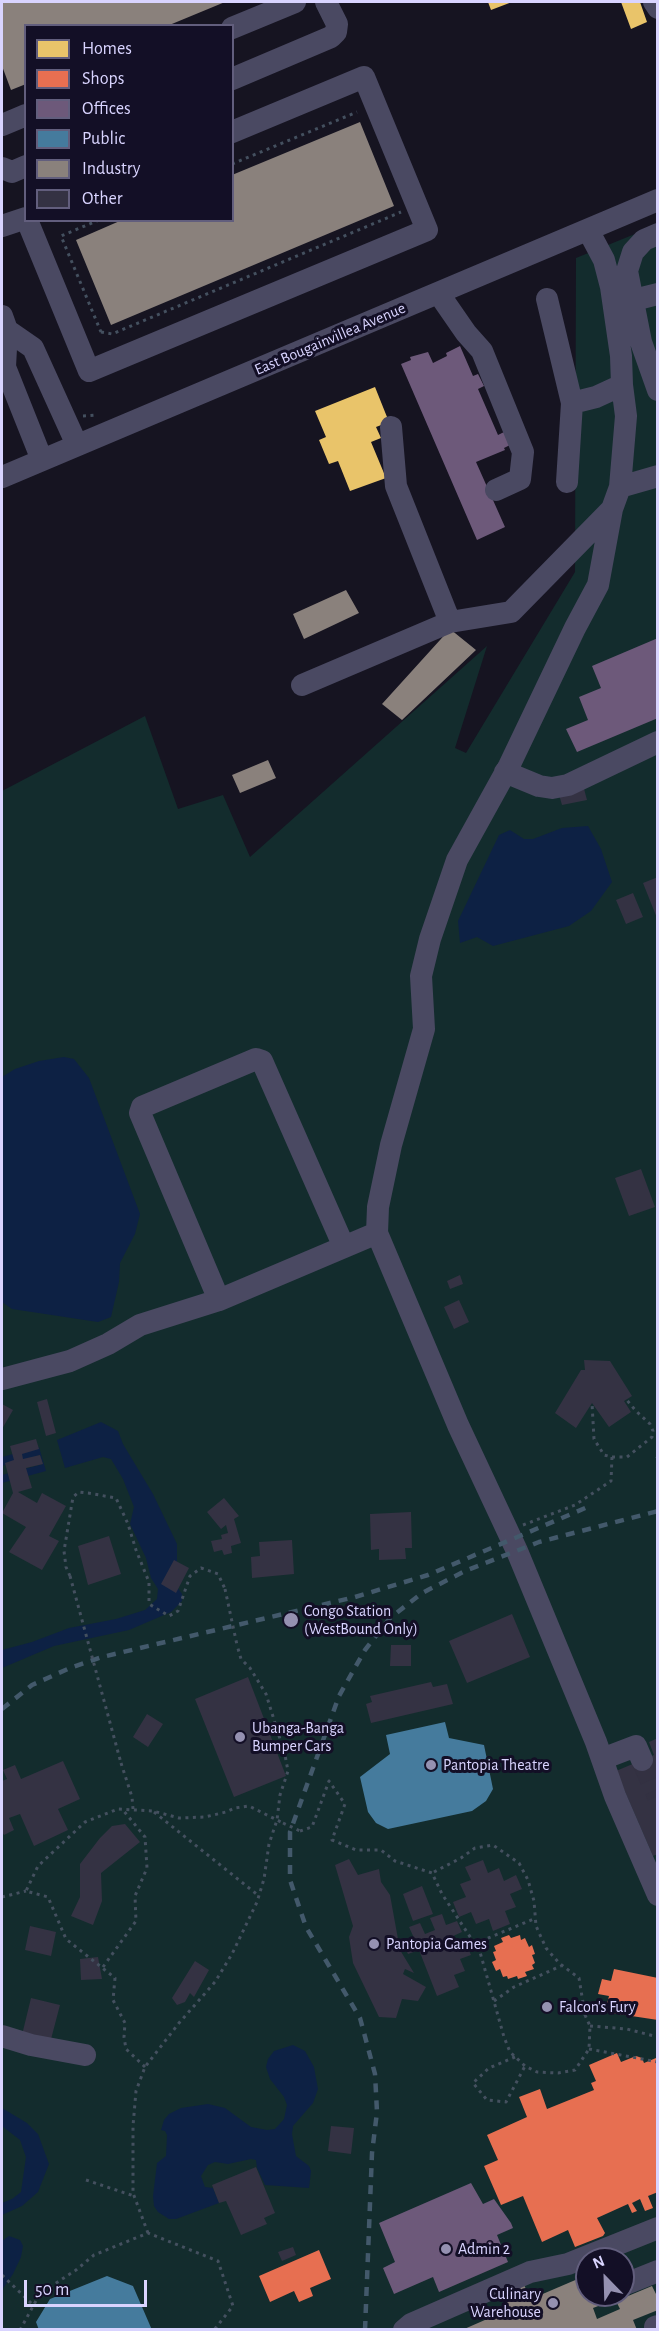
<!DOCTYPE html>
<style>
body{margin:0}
#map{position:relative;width:659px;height:2331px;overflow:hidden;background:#161421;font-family:"Alegreya Sans",sans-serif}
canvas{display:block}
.frame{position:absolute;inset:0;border:3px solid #d9d4ff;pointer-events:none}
.legend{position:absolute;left:24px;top:24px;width:210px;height:198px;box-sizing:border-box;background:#130f26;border:2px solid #625e7d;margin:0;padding:8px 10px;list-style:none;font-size:18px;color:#d9d4ff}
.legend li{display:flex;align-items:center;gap:12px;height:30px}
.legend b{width:30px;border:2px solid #625e7d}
.north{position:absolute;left:575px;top:2247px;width:60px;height:60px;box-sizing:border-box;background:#130f26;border:2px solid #625e7d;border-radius:50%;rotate:337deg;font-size:16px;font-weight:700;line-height:24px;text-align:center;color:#d9d4ff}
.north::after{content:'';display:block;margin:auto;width:21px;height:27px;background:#9591b1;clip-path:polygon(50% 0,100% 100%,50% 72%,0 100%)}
.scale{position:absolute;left:24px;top:2280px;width:123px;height:27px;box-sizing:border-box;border:3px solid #d9d4ff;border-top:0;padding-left:8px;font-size:18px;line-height:21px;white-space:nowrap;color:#d9d4ff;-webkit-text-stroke:4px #130f26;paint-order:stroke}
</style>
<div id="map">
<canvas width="659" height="2331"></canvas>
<div class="frame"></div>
<ul class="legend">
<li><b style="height:16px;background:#e9c46a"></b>Homes</li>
<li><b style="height:16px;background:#e76f51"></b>Shops</li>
<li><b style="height:16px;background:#6d597a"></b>Offices</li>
<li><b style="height:16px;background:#457b9d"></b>Public</li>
<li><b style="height:16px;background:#8a817c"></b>Industry</li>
<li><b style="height:16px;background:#343243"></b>Other</li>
</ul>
<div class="north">N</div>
<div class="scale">50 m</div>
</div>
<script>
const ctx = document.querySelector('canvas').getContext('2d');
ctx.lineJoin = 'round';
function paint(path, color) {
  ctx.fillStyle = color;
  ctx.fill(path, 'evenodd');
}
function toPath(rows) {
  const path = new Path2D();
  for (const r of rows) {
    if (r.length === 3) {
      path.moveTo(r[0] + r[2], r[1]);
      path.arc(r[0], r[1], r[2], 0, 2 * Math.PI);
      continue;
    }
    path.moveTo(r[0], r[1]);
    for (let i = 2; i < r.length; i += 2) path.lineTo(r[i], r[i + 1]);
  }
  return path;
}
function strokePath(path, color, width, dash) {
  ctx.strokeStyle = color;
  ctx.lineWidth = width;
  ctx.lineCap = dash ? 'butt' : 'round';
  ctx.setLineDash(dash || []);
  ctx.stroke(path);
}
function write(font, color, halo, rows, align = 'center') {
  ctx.font = font + ' "Alegreya Sans",sans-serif';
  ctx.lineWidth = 6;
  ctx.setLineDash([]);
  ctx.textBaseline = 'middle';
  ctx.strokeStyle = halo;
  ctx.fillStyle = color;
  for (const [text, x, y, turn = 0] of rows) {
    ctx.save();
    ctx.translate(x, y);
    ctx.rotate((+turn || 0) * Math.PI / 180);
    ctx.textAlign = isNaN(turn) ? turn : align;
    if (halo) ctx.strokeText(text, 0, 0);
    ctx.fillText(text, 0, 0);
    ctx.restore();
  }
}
const green = toPath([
 [657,225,657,2329,2,2330,2,791,145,716,178,809,223,795,250,857,487,646,455,748,466,753,575,572,576,258],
 [587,2259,623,2259,623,2295,587,2295]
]);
const water = toPath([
 [588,826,601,849,612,882,591,911,569,926,493,946,477,937,460,943,458,921,499,835,510,830,524,839,533,839,562,828],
 [64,1057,74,1059,89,1078,140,1214,135,1234,120,1263,119,1282,111,1317,98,1322,12,1309,2,1302,2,1077,15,1069,39,1061],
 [101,1422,118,1431,123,1444,153,1494,177,1544,177,1587,182,1594,182,1601,171,1612,129,1630,54,1646,2,1668,2,1650,32,1642,69,1628,116,1619,145,1610,157,1599,158,1589,151,1578,146,1558,130,1524,134,1507,123,1479,111,1459,103,1457,65,1468,57,1440],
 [39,1447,46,1471,2,1483,2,1475,43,1464,40,1455,2,1466,2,1457],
 [293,2045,305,2051,314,2067,318,2089,313,2103,293,2126,292,2134,296,2156,309,2166,311,2171,309,2188,265,2185,257,2168,256,2160,251,2159,228,2164,215,2162,208,2165,201,2176,205,2187,213,2188,219,2203,176,2219,169,2219,158,2212,154,2206,153,2196,157,2163,166,2156,167,2135,165,2131,161,2130,164,2120,169,2114,181,2108,208,2104,225,2108,251,2127,267,2130,275,2129,284,2119,287,2105,284,2097,270,2079,266,2067,268,2059,274,2051],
 [2,2108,27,2123,38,2134,49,2164,38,2192,22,2206,2,2215,2,2203,12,2199,21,2192,26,2157,20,2140,2,2126],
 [9,2236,20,2240,23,2246,21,2257,13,2274,2,2290,2,2241]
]);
const homes = toPath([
 [488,2,512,2,491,10],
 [621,2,640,2,647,22,631,29],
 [375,387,389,422,376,427,381,438,371,442,386,478,350,491,338,461,329,464,319,440,326,437,315,411]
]);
const shops = toPath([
 [509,1935,511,1938,520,1935,521,1940,525,1938,529,1947,532,1945,535,1954,532,1955,535,1963,532,1965,534,1969,525,1972,527,1976,518,1979,517,1976,508,1979,507,1976,503,1977,500,1969,496,1971,492,1962,496,1960,493,1952,496,1951,494,1946,503,1942,501,1938],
 [614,1969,658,1978,658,2020,605,2012,609,1996,598,1994,602,1979,611,1981],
 [617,2053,621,2062,636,2056,642,2058,644,2063,656,2058,658,2063,658,2192,648,2196,653,2208,645,2211,640,2199,632,2203,637,2211,632,2213,628,2204,597,2218,605,2233,603,2236,575,2247,568,2230,542,2242,523,2196,501,2205,484,2166,498,2160,487,2135,527,2117,519,2097,540,2089,547,2109,594,2090,591,2083,596,2081,589,2065],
 [319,2250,331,2279,310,2288,313,2296,299,2302,294,2291,270,2302,259,2276]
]);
const offices = toPath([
 [460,346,473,376,478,374,484,386,478,389,498,435,504,432,510,445,504,448,505,450,476,462,505,527,477,540,401,364,411,360,410,357,428,352,433,363,447,356,446,353],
 [658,638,658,718,577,752,566,729,588,720,579,697,601,688,592,666],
 [471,2183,483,2204,494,2199,511,2223,513,2228,497,2235,508,2262,439,2292,433,2277,394,2294,383,2268,395,2262,379,2223]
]);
const public = toPath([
 [445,1722,449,1738,484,1745,493,1789,486,1801,472,1811,388,1829,376,1823,368,1812,360,1777,390,1754,386,1735],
 [107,2276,133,2286,152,2330,39,2330,36,2322,50,2299]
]);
const industry = toPath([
 [2,2,225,2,167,26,26,26,26,84,11,90,2,66],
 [360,122,394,206,111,325,76,240,122,220,232,220,232,175],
 [346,590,359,613,304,639,293,614],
 [450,629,476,650,402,720,382,704],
 [268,760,276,778,240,793,232,775],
 [587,2275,587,2284,583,2286,588,2297,596,2295,601,2305,593,2308,597,2319,620,2309,616,2301,652,2286,658,2298,658,2310,633,2320,637,2330,462,2330,510,2309,502,2292,523,2283,531,2299]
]);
const building = toPath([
 [583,785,587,800,562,805,558,791],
 [658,877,658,918,657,918,643,883],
 [633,893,643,917,626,924,616,900],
 [641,1169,655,1207,629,1216,615,1178],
 [460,1275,463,1284,450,1289,447,1281],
 [459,1300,469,1322,454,1329,444,1307],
 [584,1360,610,1361,632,1396,624,1401,631,1412,609,1427,592,1403,576,1428,555,1413,581,1370,585,1370],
 [47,1399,56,1433,46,1436,37,1402],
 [2,1404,13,1410,2,1429],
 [36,1439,39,1449,22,1454,23,1459,40,1455,43,1464,26,1468,32,1488,18,1492,37,1503,42,1493,66,1506,49,1536,59,1541,42,1570,9,1552,26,1527,2,1513,13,1493,5,1463,14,1460,10,1446],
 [224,1498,239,1516,234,1519,241,1543,231,1546,232,1553,224,1555,222,1550,214,1552,211,1541,222,1539,221,1535,228,1533,226,1525,221,1529,207,1512],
 [411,1512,412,1548,405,1548,406,1559,379,1560,379,1549,371,1550,370,1514],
 [109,1536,121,1574,88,1585,78,1546],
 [292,1540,294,1574,252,1578,251,1557,260,1556,259,1542],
 [174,1560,189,1568,176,1593,161,1584],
 [512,1614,530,1657,467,1683,449,1641],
 [391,1645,411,1645,411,1666,390,1666],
 [248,1677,286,1776,234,1797,195,1699],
 [431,1682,433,1687,447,1684,453,1704,371,1723,366,1704,372,1702,370,1696],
 [147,1714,163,1724,148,1747,133,1737],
 [658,1738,658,1854,653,1856,616,1771,654,1755,649,1742],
 [63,1761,80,1799,58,1809,68,1830,34,1846,20,1814,9,1818,14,1830,4,1835,2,1832,2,1781,7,1779,3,1770,15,1765,21,1779],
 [125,1824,140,1842,101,1873,102,1901,93,1925,71,1916,80,1897,80,1864,100,1838,112,1826],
 [349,1859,358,1875,379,1869,381,1882,390,1895,400,1950,414,1973,405,1969,403,1974,426,1987,418,2001,402,1999,396,2018,379,2017,353,1963,349,1937,353,1926,335,1865],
 [483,1860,488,1873,499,1868,504,1881,516,1875,522,1889,510,1894,516,1907,505,1911,510,1924,493,1931,489,1919,476,1924,471,1912,459,1917,453,1902,466,1897,460,1884,471,1880,465,1867],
 [422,1886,433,1914,413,1921,403,1894],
 [442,1914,446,1925,457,1921,462,1932,451,1937,455,1949,466,1944,471,1955,460,1959,465,1971,454,1975,459,1987,437,1996,419,1950,408,1954,403,1943,414,1938,409,1927,420,1923,425,1934,435,1930,430,1918],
 [30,1926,56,1932,51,1956,25,1950],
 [98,1957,102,1979,81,1980,80,1959],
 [195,1961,209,1970,194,1997,190,1993,185,2002,177,2005,172,1998],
 [31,1998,60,2005,50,2043,22,2035],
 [547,2006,6],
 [331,2126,354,2128,351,2154,328,2151],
 [256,2167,275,2213,264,2218,267,2224,241,2235,226,2201,219,2203,212,2185],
 [293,2247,296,2255,282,2261,278,2252]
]);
const minorTunnel = toPath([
 [642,1760,658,1796]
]);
const path = toPath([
 [232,164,357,112],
 [99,220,61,236,101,332],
 [101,332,112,334,401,212],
 [83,416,97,415],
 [612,1457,627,1457,652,1437,653,1431,650,1424,636,1411,626,1399],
 [523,1525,575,1505,611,1481,612,1457,604,1455,594,1439,592,1403],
 [70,1576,66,1567,64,1551,73,1497,79,1492,88,1493,116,1498,128,1524,136,1550,149,1582,149,1604,169,1616,178,1611,190,1576,201,1568,218,1574,225,1589],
 [121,1763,132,1797,133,1809],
 [154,1812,259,1896],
 [300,1831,312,1827,329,1781,345,1804,332,1840,356,1850,381,1850,395,1861,432,1873,442,1894,480,1952,504,2037,510,2052,525,2066,537,2072,558,2073,575,2070,589,2049,590,2026,585,2015,579,1978,559,1963,546,1948,536,1926,534,1901,528,1880,519,1863,493,1845,475,1848,461,1858,432,1873],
 [2,1897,26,1891],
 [474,1944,536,1918],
 [103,1967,136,1921,135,1896,147,1868,145,1837,123,1810],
 [494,2001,514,1987,561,1966],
 [590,2026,627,2029,658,2037],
 [589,2049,658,2062],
 [515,2057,489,2068,473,2083,487,2100,506,2102,525,2066],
 [145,2067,126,2049,124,2037,125,2023,113,2000,115,1978,66,1939,48,1897,26,1891,38,1866,85,1822,118,1809,153,1811,179,1818,205,1817,226,1812,235,1808,249,1806,283,1823],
 [86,2180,134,2196],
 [148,2233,133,2193,133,2126,136,2091,145,2067,179,2023,215,1982,232,1954,257,1902,264,1879,269,1844,277,1820,280,1795,288,1771,285,1755,266,1694,250,1668,241,1659,237,1645],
 [2,2275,33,2305],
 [20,2330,37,2299,50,2287,76,2270,94,2255,148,2233,218,2261,233,2306,214,2330]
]);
const minor = toPath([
 [654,2,658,8],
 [232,28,295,2],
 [232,79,331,37,336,32,337,24,326,2],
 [2,125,26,115],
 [2,168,12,172,26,166],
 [27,220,89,371,427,230,364,77,232,132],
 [2,226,26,218],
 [588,230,604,260,611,287,621,356,622,385,626,416,620,487,612,509,598,585,575,628,509,766,457,860,430,939,421,976,424,1029,391,1145,378,1207,377,1233,458,1425,517,1551,596,1742,615,1796,658,1895],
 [658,234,644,240,633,252,627,271,641,342,658,390],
 [439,294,466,333,482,351,523,452,520,479,496,490],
 [547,299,572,403,596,397,622,385],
 [634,300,658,294],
 [2,316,7,330,5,367,42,460],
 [7,330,33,348,77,445],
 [391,427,396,486,450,622,511,612,612,509],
 [2,477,658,200],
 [567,482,572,403],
 [620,487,658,476],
 [302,685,450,622],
 [505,772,539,786,552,788,568,785,658,742],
 [219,1300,140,1113,142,1107,256,1059,262,1061,344,1247],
 [2,1379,70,1361,108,1344,140,1325,219,1300,377,1233],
 [602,1759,636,1746,642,1760],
 [2,2036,31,2045,85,2055],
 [623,2285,658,2271],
 [655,2327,658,2326],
 [404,2330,411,2324,530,2272,568,2264,658,2228]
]);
const rail = toPath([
 [657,1459,658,1458],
 [2,1709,32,1685,70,1668,102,1657,355,1597,428,1575,590,1506],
 [365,2330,372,2153,377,2112,375,2074,360,2018,306,1927,290,1880,290,1832,339,1696,365,1650,390,1618,422,1593,465,1571,539,1542,658,1511]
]);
const pathBridge = toPath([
 [70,1576,121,1763],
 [225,1589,237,1645],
 [283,1823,300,1831]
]);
const markers = [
 [291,1620,8,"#9591b1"],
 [240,1737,6,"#9591b1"],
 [431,1765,6,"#9591b1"],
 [374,1944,6,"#9591b1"],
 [547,2007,6,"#9591b1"],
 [446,2249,6,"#9591b1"],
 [553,2303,6,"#9591b1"]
];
const streetNames = [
 ["East Bougainvillea Avenue",330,339,-23]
];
const poiNames = [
 ["Congo Station",304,1611],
 ["(WestBound Only)",304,1629],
 ["Ubanga-Banga",252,1728],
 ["Bumper Cars",252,1746],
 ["Pantopia Theatre",443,1765],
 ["Pantopia Games",386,1944],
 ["Falcon's Fury",559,2007],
 ["Admin 2",458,2249],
 ["Culinary",541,2294,"right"],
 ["Warehouse",541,2312,"right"]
];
paint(green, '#132c2d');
paint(water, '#0d2144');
paint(homes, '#e9c46a');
paint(shops, '#e76f51');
paint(offices, '#6d597a');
paint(public, '#457b9d');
paint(industry, '#8a817c');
paint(building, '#343243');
strokePath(minorTunnel, '#333142', 22, [22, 11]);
strokePath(path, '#44505f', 3, [3, 4.5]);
strokePath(minor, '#4a4962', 22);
strokePath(rail, '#43596b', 4.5, [9, 8]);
strokePath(pathBridge, '#44505f', 3, [3, 4.5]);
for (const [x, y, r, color] of markers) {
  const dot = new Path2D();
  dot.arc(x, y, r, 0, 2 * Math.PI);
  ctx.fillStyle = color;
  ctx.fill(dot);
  strokePath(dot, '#130f26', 2);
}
write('16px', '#d9d4ff', '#130f26', streetNames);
write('16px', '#d9d4ff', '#130f26', poiNames, 'left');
</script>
